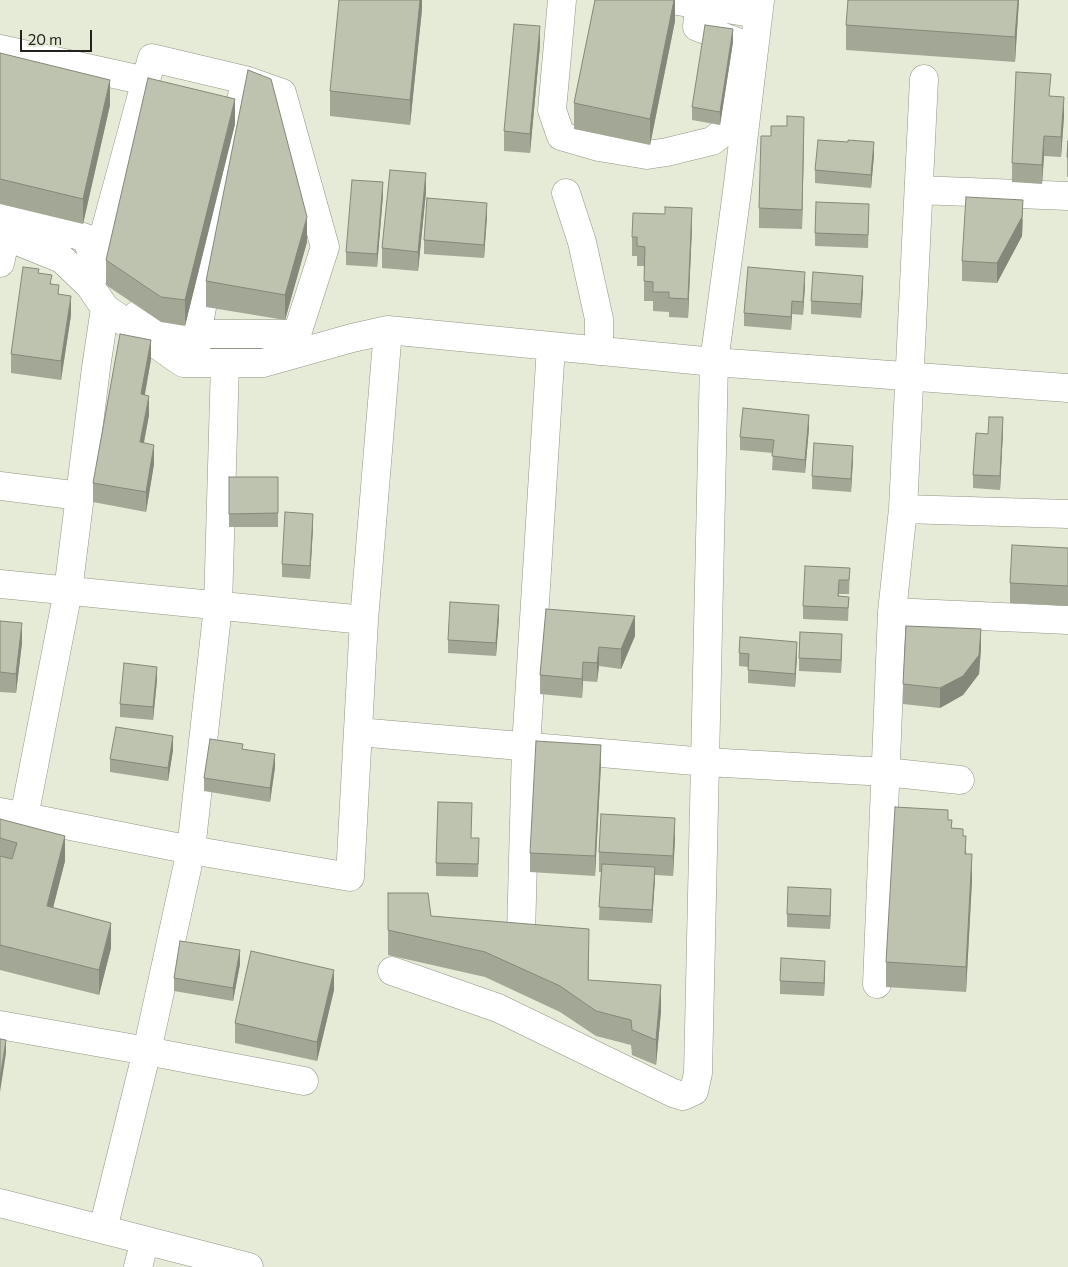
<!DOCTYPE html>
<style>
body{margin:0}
#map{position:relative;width:1068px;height:1267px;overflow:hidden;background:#e5ebd7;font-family:Commissioner,sans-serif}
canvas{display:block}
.scale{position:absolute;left:20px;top:30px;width:72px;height:22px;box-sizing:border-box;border:2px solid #21231c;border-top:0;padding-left:6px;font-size:15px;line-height:18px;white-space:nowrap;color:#21231c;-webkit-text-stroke:4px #e5ebd7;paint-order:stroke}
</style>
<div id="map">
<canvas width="1068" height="1267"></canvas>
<div class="scale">20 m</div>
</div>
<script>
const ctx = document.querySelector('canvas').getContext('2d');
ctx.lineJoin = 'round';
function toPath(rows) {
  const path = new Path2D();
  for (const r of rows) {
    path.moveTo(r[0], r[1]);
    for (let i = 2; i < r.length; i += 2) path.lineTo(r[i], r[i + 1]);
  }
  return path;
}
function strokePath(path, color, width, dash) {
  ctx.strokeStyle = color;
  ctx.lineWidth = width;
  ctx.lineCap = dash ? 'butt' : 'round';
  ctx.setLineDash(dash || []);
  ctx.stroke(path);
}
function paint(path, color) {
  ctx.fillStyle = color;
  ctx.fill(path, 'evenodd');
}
const minor = toPath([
 [562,0,552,110,561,136,599,147,647,155,667,152,712,141,724,132,741,56,740,43,697,27,700,0],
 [671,0,758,14],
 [0,49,146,81],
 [919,190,1068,196],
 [566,193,582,242,599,319,599,351],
 [0,211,86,238,99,271],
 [0,234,62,259,90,286,105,308,183,363,263,363,352,338,388,330],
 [0,263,6,236],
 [90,286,152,58,245,80,282,93,325,247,297,334],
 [137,315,153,328,197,334,297,334],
 [196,351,197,334,245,80],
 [0,486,80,496],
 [903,509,1068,514],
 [0,584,364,620],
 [892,612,1068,620],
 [358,732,706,762,886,772,960,780],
 [0,812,191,850,350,877,364,620,388,330,714,362,1068,388],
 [24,817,68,591,96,368,105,308],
 [521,935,526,747,551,346],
 [392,971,498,1008,673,1093,683,1096,694,1091,698,1073,714,362,738,184,760,0],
 [877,984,892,612,903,509,924,79],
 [0,1025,147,1051,191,850,218,606,225,363],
 [0,1203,249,1267],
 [103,1229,147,1051,304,1081],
 [138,1267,145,1240]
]);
const wall = toPath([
 [422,0,422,9,410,125,330,116,330,91],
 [675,0,675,21,650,145,574,129,574,103],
 [1019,0,1015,62,846,50,846,25],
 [733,42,720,125,692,120,692,107],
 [540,45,530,153,504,151,504,131],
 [0,53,110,105,83,224,0,204],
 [1050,96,1064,116,1061,157,1044,156,1042,184,1012,182,1012,163],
 [235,124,185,326,161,322,106,285,106,260],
 [804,136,802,229,759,228,759,208],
 [1068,141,1068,177,1067,177,1067,157],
 [874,155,871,188,815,183,815,170],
 [426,192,418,271,382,268,382,248],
 [383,195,377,267,346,265,346,252],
 [487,216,484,258,424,254,424,240],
 [869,217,868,248,815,246,815,233],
 [1023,219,1022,236,997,283,962,281,962,261],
 [692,227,688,318,669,317,669,312,653,311,653,301,644,301,644,266,637,266,637,256,632,256,632,237],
 [307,242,285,320,206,307,206,281],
 [39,273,52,284,59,294,71,315,61,380,11,373,11,354],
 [805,285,803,315,792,314,791,330,744,326,744,313],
 [863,289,861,318,811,314,811,301],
 [151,359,145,395,149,415,144,443,154,464,146,512,93,502,93,483],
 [809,428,805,473,772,470,773,453,740,450,740,437],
 [1003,431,1000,490,973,488,973,475,988,434],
 [853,459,851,492,812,489,812,476],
 [229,477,278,477,278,527,229,527],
 [313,527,310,579,282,577,282,564],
 [1068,548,1068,606,1010,603,1010,583],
 [850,568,849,594,839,594,839,597,849,597,848,621,803,619,803,606],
 [546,609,635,636,621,669,599,666,597,682,583,681,582,698,540,694,540,675],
 [499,618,496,656,448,653,448,640],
 [0,621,22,643,16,693,0,692],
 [842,647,841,673,799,671,799,658],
 [981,648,979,674,963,695,940,708,903,704,903,684],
 [739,653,797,655,795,687,748,683,748,667,739,666],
 [157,680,153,720,120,717,120,704],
 [243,749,275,767,270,802,204,791,204,778],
 [173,750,168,781,110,772,110,759],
 [601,764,595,876,530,872,530,853],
 [0,819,65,861,53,908,111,948,99,995,0,970],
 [948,820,952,828,963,836,972,880,966,992,886,987,886,962],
 [675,838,673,876,655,875,652,923,599,920,601,872,599,872,599,852],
 [479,851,478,877,436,876,436,863],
 [388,893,431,916,589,954,588,980,661,1011,656,1065,632,1055,631,1045,596,1036,560,1012,485,977,388,955],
 [831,902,830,929,787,927,787,914],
 [240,964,233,1001,174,991,174,978],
 [825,974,824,996,780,994,780,981],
 [334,990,317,1061,235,1043,235,1023]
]);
const shadedWall = toPath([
 [420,0,422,0,422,9,410,125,410,100],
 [674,0,675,0,675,21,650,145,650,119],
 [1018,0,1019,0,1015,62,1015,37],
 [540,26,540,45,530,153,530,134],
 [733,29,733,42,720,125,720,112],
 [110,80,110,105,83,224,83,199],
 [1064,97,1064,116,1061,157,1061,137],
 [235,99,235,124,185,326,185,300],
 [804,117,804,136,802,229,802,210],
 [1044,136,1044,156,1042,184,1042,165],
 [874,142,874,155,871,188,871,175],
 [426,173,426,192,418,271,418,252],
 [383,182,383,195,377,267,377,254],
 [1023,200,1022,236,997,283,997,263],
 [487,203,487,216,484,258,484,245],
 [692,208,692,227,688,318,688,299],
 [307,217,307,242,285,320,285,295],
 [805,272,805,285,803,315,803,302],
 [863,276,863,289,861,318,861,304],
 [71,296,71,315,61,380,61,361],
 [792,301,792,314,791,330,791,317],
 [151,340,151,359,141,414,141,394],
 [149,396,149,415,140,462,140,442],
 [809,415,809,428,805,473,805,460],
 [1003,417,1003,431,1000,490,1000,476],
 [154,445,154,464,146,512,146,492],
 [853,446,853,459,851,492,851,479],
 [313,514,313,527,310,579,310,566],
 [499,605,499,618,496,656,496,643],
 [635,616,635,636,621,669,621,649],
 [22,623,22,643,16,693,16,674],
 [981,629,981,648,979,674,963,695,940,708,940,688],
 [842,634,842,647,841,673,841,660],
 [797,642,797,655,795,687,795,674],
 [599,647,599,666,597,682,597,663],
 [583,662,583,681,582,698,582,679],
 [157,667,157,680,153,720,153,707],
 [173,736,173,750,168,781,168,768],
 [601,745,601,764,595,876,595,856],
 [275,754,275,767,270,802,270,788],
 [675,818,675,838,673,876,673,856],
 [65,836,65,861,47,931,47,906],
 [972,854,972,880,966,992,966,967],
 [655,867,655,880,652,923,652,910],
 [831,889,831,902,830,929,830,916],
 [111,923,111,948,99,995,99,970],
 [589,929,589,954,588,1006,588,980],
 [240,950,240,964,233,1001,233,988],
 [825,961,825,974,824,996,824,983],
 [334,970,334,990,317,1061,317,1042],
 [661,985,661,1011,656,1065,656,1040],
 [6,1040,6,1053,0,1092,0,1079]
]);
const building = toPath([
 [339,0,420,0,410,100,330,91,339,0],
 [595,0,674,0,650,119,574,103,595,0],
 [848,0,1018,0,1015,37,846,25,848,0],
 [514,24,540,26,530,134,504,131,514,24],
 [705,25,733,29,720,112,692,107,705,25],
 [0,53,110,80,83,199,0,179,0,53],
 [248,70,271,79,307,217,285,295,206,281,248,70],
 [1016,72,1051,74,1049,96,1064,97,1061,137,1044,136,1042,165,1012,163,1016,72],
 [148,78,235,99,185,300,161,297,106,260,148,78],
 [787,116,804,117,802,210,759,208,761,136,771,136,771,126,787,126,787,116],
 [818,140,848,142,848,140,874,142,871,175,815,170,818,140],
 [1068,141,1068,157,1067,157,1068,141],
 [390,170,426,173,418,252,382,248,390,170],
 [352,180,383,182,377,254,346,252,352,180],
 [966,197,1023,200,1022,217,997,263,962,261,966,197],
 [427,198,487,203,484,245,424,240,427,198],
 [816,202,869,204,868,235,815,233,816,202],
 [665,207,692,208,688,299,669,298,669,292,653,292,653,282,644,281,645,247,637,246,637,237,632,237,633,213,665,214,665,207],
 [23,267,39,269,38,273,52,275,50,284,59,285,58,294,71,296,61,361,11,354,23,267],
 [748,267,805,272,803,302,792,301,791,317,744,313,748,267],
 [813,272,863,276,861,304,811,301,813,272],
 [120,334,151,340,141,394,149,396,140,442,154,445,146,492,93,483,120,334],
 [743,408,809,415,805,460,772,456,774,440,740,437,743,408],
 [989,417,1003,417,1000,476,973,475,976,433,988,434,989,417],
 [814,443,853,446,851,479,812,476,814,443],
 [229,477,278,477,278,513,229,514,229,477],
 [285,512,313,514,310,566,282,564,285,512],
 [1012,545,1068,548,1068,586,1010,583,1012,545],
 [805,566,850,568,849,580,839,580,838,596,849,597,848,608,803,606,805,566],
 [450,602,499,605,496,643,448,640,450,602],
 [546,609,635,616,621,649,599,647,597,663,583,662,582,679,540,675,546,609],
 [0,621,22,623,16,674,0,672,0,621],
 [906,626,981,629,979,655,963,676,940,688,903,684,906,626],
 [800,632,842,634,841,660,799,658,800,632],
 [740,637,797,642,795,674,748,670,749,654,739,653,740,637],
 [124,663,157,667,153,707,120,704,124,663],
 [116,727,173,736,168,768,110,759,116,727],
 [210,739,243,744,242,749,275,754,270,788,204,778,210,739],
 [536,741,601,745,595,856,530,853,536,741],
 [438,802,472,803,471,838,479,838,478,864,436,863,438,802],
 [895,807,948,810,948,820,952,820,951,828,963,829,963,836,966,836,965,854,972,854,966,967,886,962,895,807],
 [601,814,675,818,673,856,599,852,601,814],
 [0,819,65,836,47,906,111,923,99,970,0,945,0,856,12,859,17,843,0,838,0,819],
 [602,864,655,867,652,910,599,907,602,864],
 [788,887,831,889,830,916,787,914,788,887],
 [388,893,428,893,431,916,589,929,588,980,661,985,656,1040,632,1030,631,1020,596,1011,560,986,485,952,388,930,388,893],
 [180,941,240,950,233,988,174,978,180,941],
 [251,951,334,970,317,1042,235,1023,251,951],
 [781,958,825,961,824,983,780,981,781,958],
 [0,1039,6,1040,0,1079,0,1039]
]);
strokePath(minor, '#909684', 29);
strokePath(minor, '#fff', 28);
paint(wall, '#a3a896');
paint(shadedWall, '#84887a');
paint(building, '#bdc3af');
strokePath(building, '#84887a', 1);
</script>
